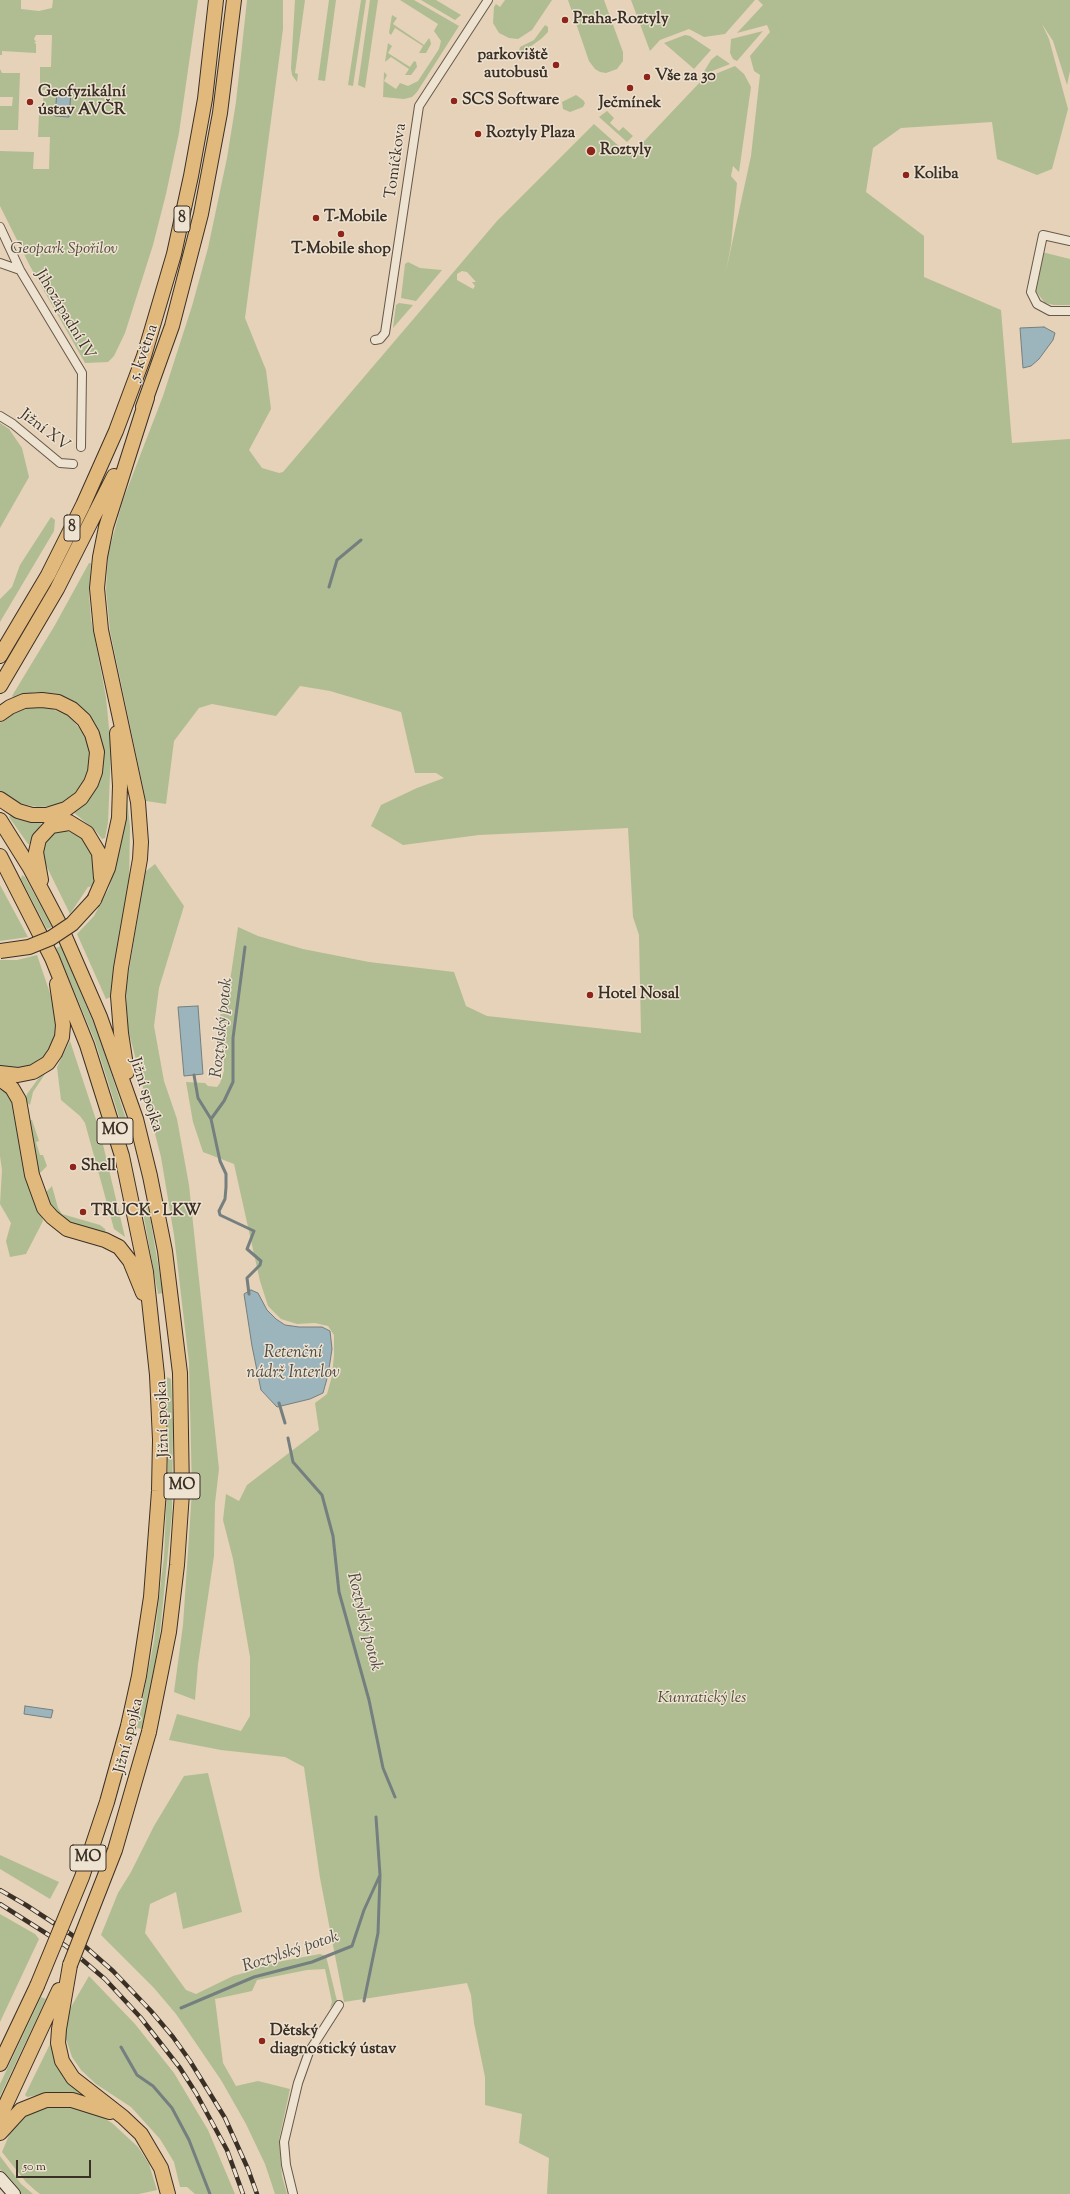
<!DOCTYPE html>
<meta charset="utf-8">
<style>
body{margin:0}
#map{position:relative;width:1070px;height:2194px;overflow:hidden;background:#e5d2b8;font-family:"Sorts Mill Goudy",serif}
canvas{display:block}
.scale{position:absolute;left:16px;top:2160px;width:75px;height:18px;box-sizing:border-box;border:2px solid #3b3026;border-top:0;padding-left:5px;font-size:12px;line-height:14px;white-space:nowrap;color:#3b3026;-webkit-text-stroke:3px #eee2d1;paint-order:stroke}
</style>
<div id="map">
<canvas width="1070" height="2194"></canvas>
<div class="scale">50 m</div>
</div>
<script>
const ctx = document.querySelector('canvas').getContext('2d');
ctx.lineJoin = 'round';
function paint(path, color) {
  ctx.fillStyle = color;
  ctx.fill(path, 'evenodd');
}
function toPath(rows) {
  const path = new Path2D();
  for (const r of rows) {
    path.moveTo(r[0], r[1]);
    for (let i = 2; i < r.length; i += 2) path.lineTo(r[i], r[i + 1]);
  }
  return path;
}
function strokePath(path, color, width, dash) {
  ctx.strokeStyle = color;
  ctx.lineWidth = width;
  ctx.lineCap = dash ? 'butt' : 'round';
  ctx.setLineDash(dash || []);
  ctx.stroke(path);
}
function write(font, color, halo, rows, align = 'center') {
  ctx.font = font + ' "Sorts Mill Goudy",serif';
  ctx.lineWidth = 3;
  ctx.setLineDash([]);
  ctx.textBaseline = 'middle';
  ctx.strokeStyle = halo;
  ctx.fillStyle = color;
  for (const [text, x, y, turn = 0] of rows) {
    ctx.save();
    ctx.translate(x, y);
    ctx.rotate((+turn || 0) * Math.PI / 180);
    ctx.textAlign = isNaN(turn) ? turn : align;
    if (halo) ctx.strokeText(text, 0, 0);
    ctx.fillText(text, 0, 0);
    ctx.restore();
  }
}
const green = toPath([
 [0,0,21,0,21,9,39,11,52,8,53,0,198,0,179,133,166,194,153,245,125,333,114,356,108,362,85,363,30,266,0,206,0,151,34,152,33,169,49,169,50,137,38,137,39,114,44,114,43,96,45,96,45,90,40,90,40,67,51,67,52,35,36,35,34,39,36,42,34,42,36,44,36,53,2,51,2,55,0,55],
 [247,0,283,0,283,29,245,318,266,370,271,409,249,450,262,468,279,473,283,472,497,221,594,124,630,156,703,79,735,66,744,74,751,87,739,172,733,166,731,176,737,183,731,245,726,271,751,156,760,75,754,71,750,56,770,32,767,25,737,33,763,5,758,0,1070,0,1070,71,1067,85,1053,41,1042,24,1049,39,1068,109,1052,169,1037,175,997,159,992,122,901,128,873,148,866,192,924,236,924,277,1001,310,1012,443,1070,439,1070,2194,547,2194,549,2158,519,2143,522,2114,485,2105,485,2077,474,2023,471,1995,467,1983,344,2002,320,1878,304,1767,285,1757,221,1750,169,1740,177,1714,241,1731,250,1716,250,1657,233,1559,223,1520,226,1494,239,1501,247,1485,319,1430,315,1403,327,1394,332,1376,334,1355,334,1335,328,1326,315,1323,297,1324,281,1319,268,1306,260,1281,234,1164,203,1152,193,1122,186,1082,205,1083,208,1086,217,1087,220,1083,224,1071,220,1007,230,981,238,927,258,936,303,949,369,962,454,972,466,1006,487,1016,641,1033,639,935,633,917,628,828,479,835,403,845,371,826,381,805,417,788,444,778,436,773,415,773,401,712,330,691,300,686,276,716,212,704,199,708,174,741,166,804,146,801,110,631,106,590,108,554,123,500,163,396,192,306,208,248,227,158,236,102],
 [462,271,467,272,476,282,472,282,475,286,473,289,457,280,457,274],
 [295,0,305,0,295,73,298,74,297,82,292,75,291,68],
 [329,0,336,0,325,81,318,80],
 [361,0,366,0,353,86,348,85],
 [370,0,378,0,365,88,358,85],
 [400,0,414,0,459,26,417,92,412,97,404,99,383,97,384,72,387,75,384,81,396,89,400,83,408,86,418,81,439,49,441,41,434,31,438,24],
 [421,0,436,0,461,15,455,20],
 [505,0,552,0,532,30,518,39,509,38,499,33,493,23,494,7,496,4,500,7],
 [568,0,604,0,623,52,623,61,617,69,606,73,600,72,595,69,589,61],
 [631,0,755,0,725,34,704,37,689,29,660,40,650,51],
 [392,15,397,18,393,24,424,45,429,38,430,40,431,44,426,53,419,53,423,46,395,28,391,35,389,33],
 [545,25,548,27,548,32,541,39,524,51,519,51,520,47,534,40],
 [763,31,737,61,733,59,730,53,731,39],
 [685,35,690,36,711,50,694,69,664,43],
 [388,43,392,46,388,53,410,67,414,61,416,62,417,67,411,75,405,75,409,69,391,57,385,62],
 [717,55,730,64,702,75,711,60],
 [0,69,2,73,20,73,18,130,0,130,0,147,0,106,12,106,13,97,0,97],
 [576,95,583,100,585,103,583,107,570,112,563,109,562,102],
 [607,111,614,118,610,123,619,131,623,127,633,136,627,142,599,117],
 [1042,252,1070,259,1070,305,1054,305,1045,303,1035,290],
 [408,262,420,268,442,270,416,301,401,298,405,264],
 [399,303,413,305,393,328,396,305],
 [0,423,9,429,22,448,29,477,0,528],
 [51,517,55,520,54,531,0,622,0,599,12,587,20,565],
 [89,563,91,563,89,593,91,619,106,697,111,750,108,823,105,838,102,839,95,830,73,812,89,800,101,775,103,745,95,723,79,706,58,694,35,692,14,698,12,696,55,625],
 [29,707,47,707,69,716,86,736,90,755,88,773,80,787,68,799,54,806,38,807,22,804,0,791,0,723,13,713],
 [125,798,127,798,130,827,129,886,117,951,111,997,106,999,77,934,94,916,109,888,116,861],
 [10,815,22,820,42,822,31,844,28,844,9,817],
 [63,830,77,834,84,840,92,852,95,880,93,886,88,887,70,914,43,859,42,852,44,844,53,833],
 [155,864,184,906,159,988,154,1026,164,1081,177,1119,189,1185,219,1469,215,1503,214,1556,198,1664,195,1700,174,1692,183,1625,192,1491,189,1363,174,1235,161,1157,128,1029,126,989,145,872],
 [22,875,25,877,52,927,47,929,21,879],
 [0,885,28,937,0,941],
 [61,946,99,1036,127,1122,121,1123,95,1041,56,948],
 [37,955,55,1008,58,1029,51,1050,39,1063,22,1069,0,1067,0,960,17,960],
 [70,1041,100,1132,125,1237,114,1229,85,1123,80,1116,61,1100,57,1067],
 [45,1074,33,1092,30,1105,25,1101,27,1094,41,1075],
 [0,1085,11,1095,43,1221,26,1254,10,1257,6,1241,11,1223,0,1204,2,1170,0,1156],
 [32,1120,39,1141,36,1142,40,1155,43,1155,47,1166,38,1175,44,1194,52,1186,58,1208,62,1214,100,1225,105,1229,107,1236,61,1220,42,1194,27,1121],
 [145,1204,148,1206,163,1293,158,1294,142,1207],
 [167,1377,171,1379,173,1423,172,1513,159,1642,142,1729,137,1728,154,1641,164,1556,168,1467],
 [208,1773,242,1912,183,1929,176,1892,150,1904,145,1933,186,1990,196,1994,233,1976,251,1971,256,1966,320,1954,326,1956,337,2001,330,2008,332,2002,325,1969,307,1970,257,1980,252,1991,215,1999,223,2063,236,2086,258,2081,290,2089,279,2140,282,2176,287,2194,275,2194,265,2164,246,2124,221,2080,176,2014,154,1988,101,1935,118,1893,131,1872,154,1826,184,1776],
 [0,1855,59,1882,50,1899,0,1869],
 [0,1914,35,1934,39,1939,0,2022],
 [89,1976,135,2024,174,2073,208,2130,235,2194,195,2194,187,2187,180,2187,174,2162,160,2139,131,2107,96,2084,81,2070,72,2057,66,2039,64,2026,71,2007],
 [41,1997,46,1999,0,2096,0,2084],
 [50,2044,51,2044,87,2097,49,2093,27,2097,25,2095],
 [47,2106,69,2107,83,2110,97,2114,112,2123,138,2147,149,2164,157,2190,139,2194,40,2194,36,2191,26,2182,2,2152,12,2128,18,2118],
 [0,2156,21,2184,33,2194,21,2194,17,2190,0,2169]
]);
const water = toPath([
 [57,91,71,92,69,117,55,116,57,91],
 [1044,327,1055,333,1053,340,1039,359,1031,366,1023,368,1020,328,1044,327],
 [198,1006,203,1074,184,1076,178,1007,198,1006],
 [251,1290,258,1293,267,1310,276,1319,285,1325,299,1327,322,1327,330,1331,332,1349,328,1375,323,1393,310,1399,277,1407,261,1390,252,1346,244,1294,251,1290],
 [25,1706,53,1710,51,1718,24,1714,25,1706]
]);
const stream = toPath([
 [329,587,337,560,361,540],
 [194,1075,198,1098,211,1119,220,1161,226,1174,226,1187,225,1199,219,1211,220,1215,254,1231,247,1249,261,1261,260,1265,247,1278,249,1294],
 [211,1119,224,1101,233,1082,233,1038,245,947],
 [279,1403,285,1423],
 [288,1438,293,1462,322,1495,333,1536,339,1592,369,1700,383,1768,395,1797],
 [364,2001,378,1933,380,1875,376,1817],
 [181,2008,254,1977,312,1962,352,1946,364,1910,380,1875],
 [121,2047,137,2075,153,2086,172,2108,189,2140,210,2194]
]);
const minor = toPath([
 [0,227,20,270,82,373,81,447],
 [1070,241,1043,235,1031,292,1037,304,1050,311,1070,311],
 [0,263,20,270],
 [375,340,380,339,385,333,419,106,488,0],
 [0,416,13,424,60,463,73,464],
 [293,2194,286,2165,284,2142,298,2083,309,2052,339,2005]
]);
const secondary = toPath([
 [0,2178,14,2194]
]);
const trunk = toPath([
 [143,407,172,326,201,214,220,113,234,0],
 [0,656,48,575,83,505,116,431,144,356,174,254,191,176,205,99,216,0],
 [0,686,57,589,114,476],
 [0,714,10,707,24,701,42,700,58,702,72,709,84,720,92,734,97,752,95,772,91,783,81,798,66,809,47,815,32,815,18,811,0,799],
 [47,816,69,822,87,833,99,853,101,878],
 [0,820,30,868,59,923,100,1017,136,1119,150,1176,165,1251,180,1373,182,1493,177,1565,169,1632,149,1732],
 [0,856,52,958,87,1045,122,1156,146,1272,157,1375,160,1440,159,1491,151,1597,139,1676,128,1726],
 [41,880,36,852,39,839,51,826,69,823],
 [94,900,108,868,119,818,120,786,117,733],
 [127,1072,121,1033,118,996,121,968,140,859,141,842,138,802,101,630,97,588,100,557,106,527,147,398],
 [0,1073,18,1075,33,1072,48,1063,55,1053,62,1037,63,1025,57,984],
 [0,1079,12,1088,19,1100,32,1175,44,1208,52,1217,67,1229,105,1240,119,1247,130,1261,143,1293],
 [70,1965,59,2029,58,2043,62,2061,73,2078,123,2117,141,2134,161,2168,168,2194],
 [0,2064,37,1986],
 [0,2117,59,1990],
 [0,2133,21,2110,46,2100,72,2100,110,2112]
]);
const rail = toPath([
 [0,1890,26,1905,72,1935,113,1971,151,2011,173,2037,190,2061,225,2118,248,2169,257,2194],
 [0,1904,66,1946,105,1979,141,2018,180,2068,196,2093,227,2150,243,2194]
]);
const trunkBridge = toPath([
 [0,951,29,947,51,938,72,924,94,900],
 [70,1965,115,1850,149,1732],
 [37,1986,82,1877,107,1802,128,1726]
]);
const markers = [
 [565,20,4,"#8f2418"],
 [556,65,4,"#8f2418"],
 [647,77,4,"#8f2418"],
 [630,88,4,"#8f2418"],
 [454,101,4,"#8f2418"],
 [30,102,4,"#8f2418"],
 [478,134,4,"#8f2418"],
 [591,151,5,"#8f2418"],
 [906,175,4,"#8f2418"],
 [316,218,4,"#8f2418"],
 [341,234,4,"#8f2418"],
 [590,995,4,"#8f2418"],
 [73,1167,4,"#8f2418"],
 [83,1212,4,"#8f2418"],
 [262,2041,4,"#8f2418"]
];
const shields = [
 [182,219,16],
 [72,528,16],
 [115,1131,36],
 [182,1486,36],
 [88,1858,36]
];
const shieldNames = [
 ["8",182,219],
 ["8",72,528],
 ["MO",115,1131],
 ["MO",182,1486],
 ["MO",88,1858]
];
const poiNames = [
 ["Praha-Roztyly",573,20],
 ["parkoviště",548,56,"right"],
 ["autobusů",548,74,"right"],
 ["Vše za 30",655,77],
 ["Geofyzikální",38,93],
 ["ústav AVČR",38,111],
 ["SCS Software",462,101],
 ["Ječmínek",630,104,"center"],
 ["Roztyly Plaza",486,134],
 ["Roztyly",600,151],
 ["Koliba",914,175],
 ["T-Mobile",324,218],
 ["T-Mobile shop",341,250,"center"],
 ["Hotel Nosal",598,995],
 ["Shell",81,1167],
 ["TRUCK - LKW",91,1212],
 ["Dětský",270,2032],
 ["diagnostický ústav",270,2050]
];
const streetNames = [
 ["Tomíčkova",397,161,-82],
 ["Jihozápadní IV",64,315,59],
 ["5. května",145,353,-71],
 ["Jižní XV",44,431,37],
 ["Jižní spojka",145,1095,72],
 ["Jižní spojka",164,1419,-92],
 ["Jižní spojka",130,1736,-76]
];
const parkNames = [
 ["Geopark Spořilov",64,250],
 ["Kunratický les",702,1699]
];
const waterNames = [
 ["Roztylský potok",223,1028,-84],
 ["Retenční",293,1354],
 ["nádrž Interlov",293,1374],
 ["Roztylský potok",363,1622,76],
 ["Roztylský potok",291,1953,-18]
];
paint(green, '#b0bd92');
paint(water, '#9cb4bb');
strokePath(water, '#757f7f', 1);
strokePath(stream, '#757f7f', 3);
strokePath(minor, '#66584a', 10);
strokePath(secondary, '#3b3026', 14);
strokePath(trunk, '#3b3026', 16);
strokePath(minor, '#eee2d1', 8);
strokePath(secondary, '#eee2d1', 12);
strokePath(trunk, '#e2b97c', 14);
strokePath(rail, '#3b3026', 4.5);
strokePath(rail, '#eee2d1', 3, [9]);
strokePath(trunkBridge, '#3b3026', 16, []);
strokePath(trunkBridge, '#e2b97c', 14);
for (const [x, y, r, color] of markers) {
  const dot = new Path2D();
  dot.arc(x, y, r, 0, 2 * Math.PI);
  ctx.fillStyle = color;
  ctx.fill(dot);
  strokePath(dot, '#eee2d1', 1.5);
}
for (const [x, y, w] of shields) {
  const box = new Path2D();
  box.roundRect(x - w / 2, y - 13, w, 26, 3);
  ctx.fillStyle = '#eee2d1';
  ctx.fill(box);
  strokePath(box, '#3b3026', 1);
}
write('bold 15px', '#3b3026', null, shieldNames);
write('bold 16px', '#3b3026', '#eee2d1', poiNames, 'left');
write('16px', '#3b3026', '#eee2d1', streetNames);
write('italic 16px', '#524c3c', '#eee2d1', parkNames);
write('italic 17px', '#4e4a44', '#eee2d1', waterNames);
</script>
